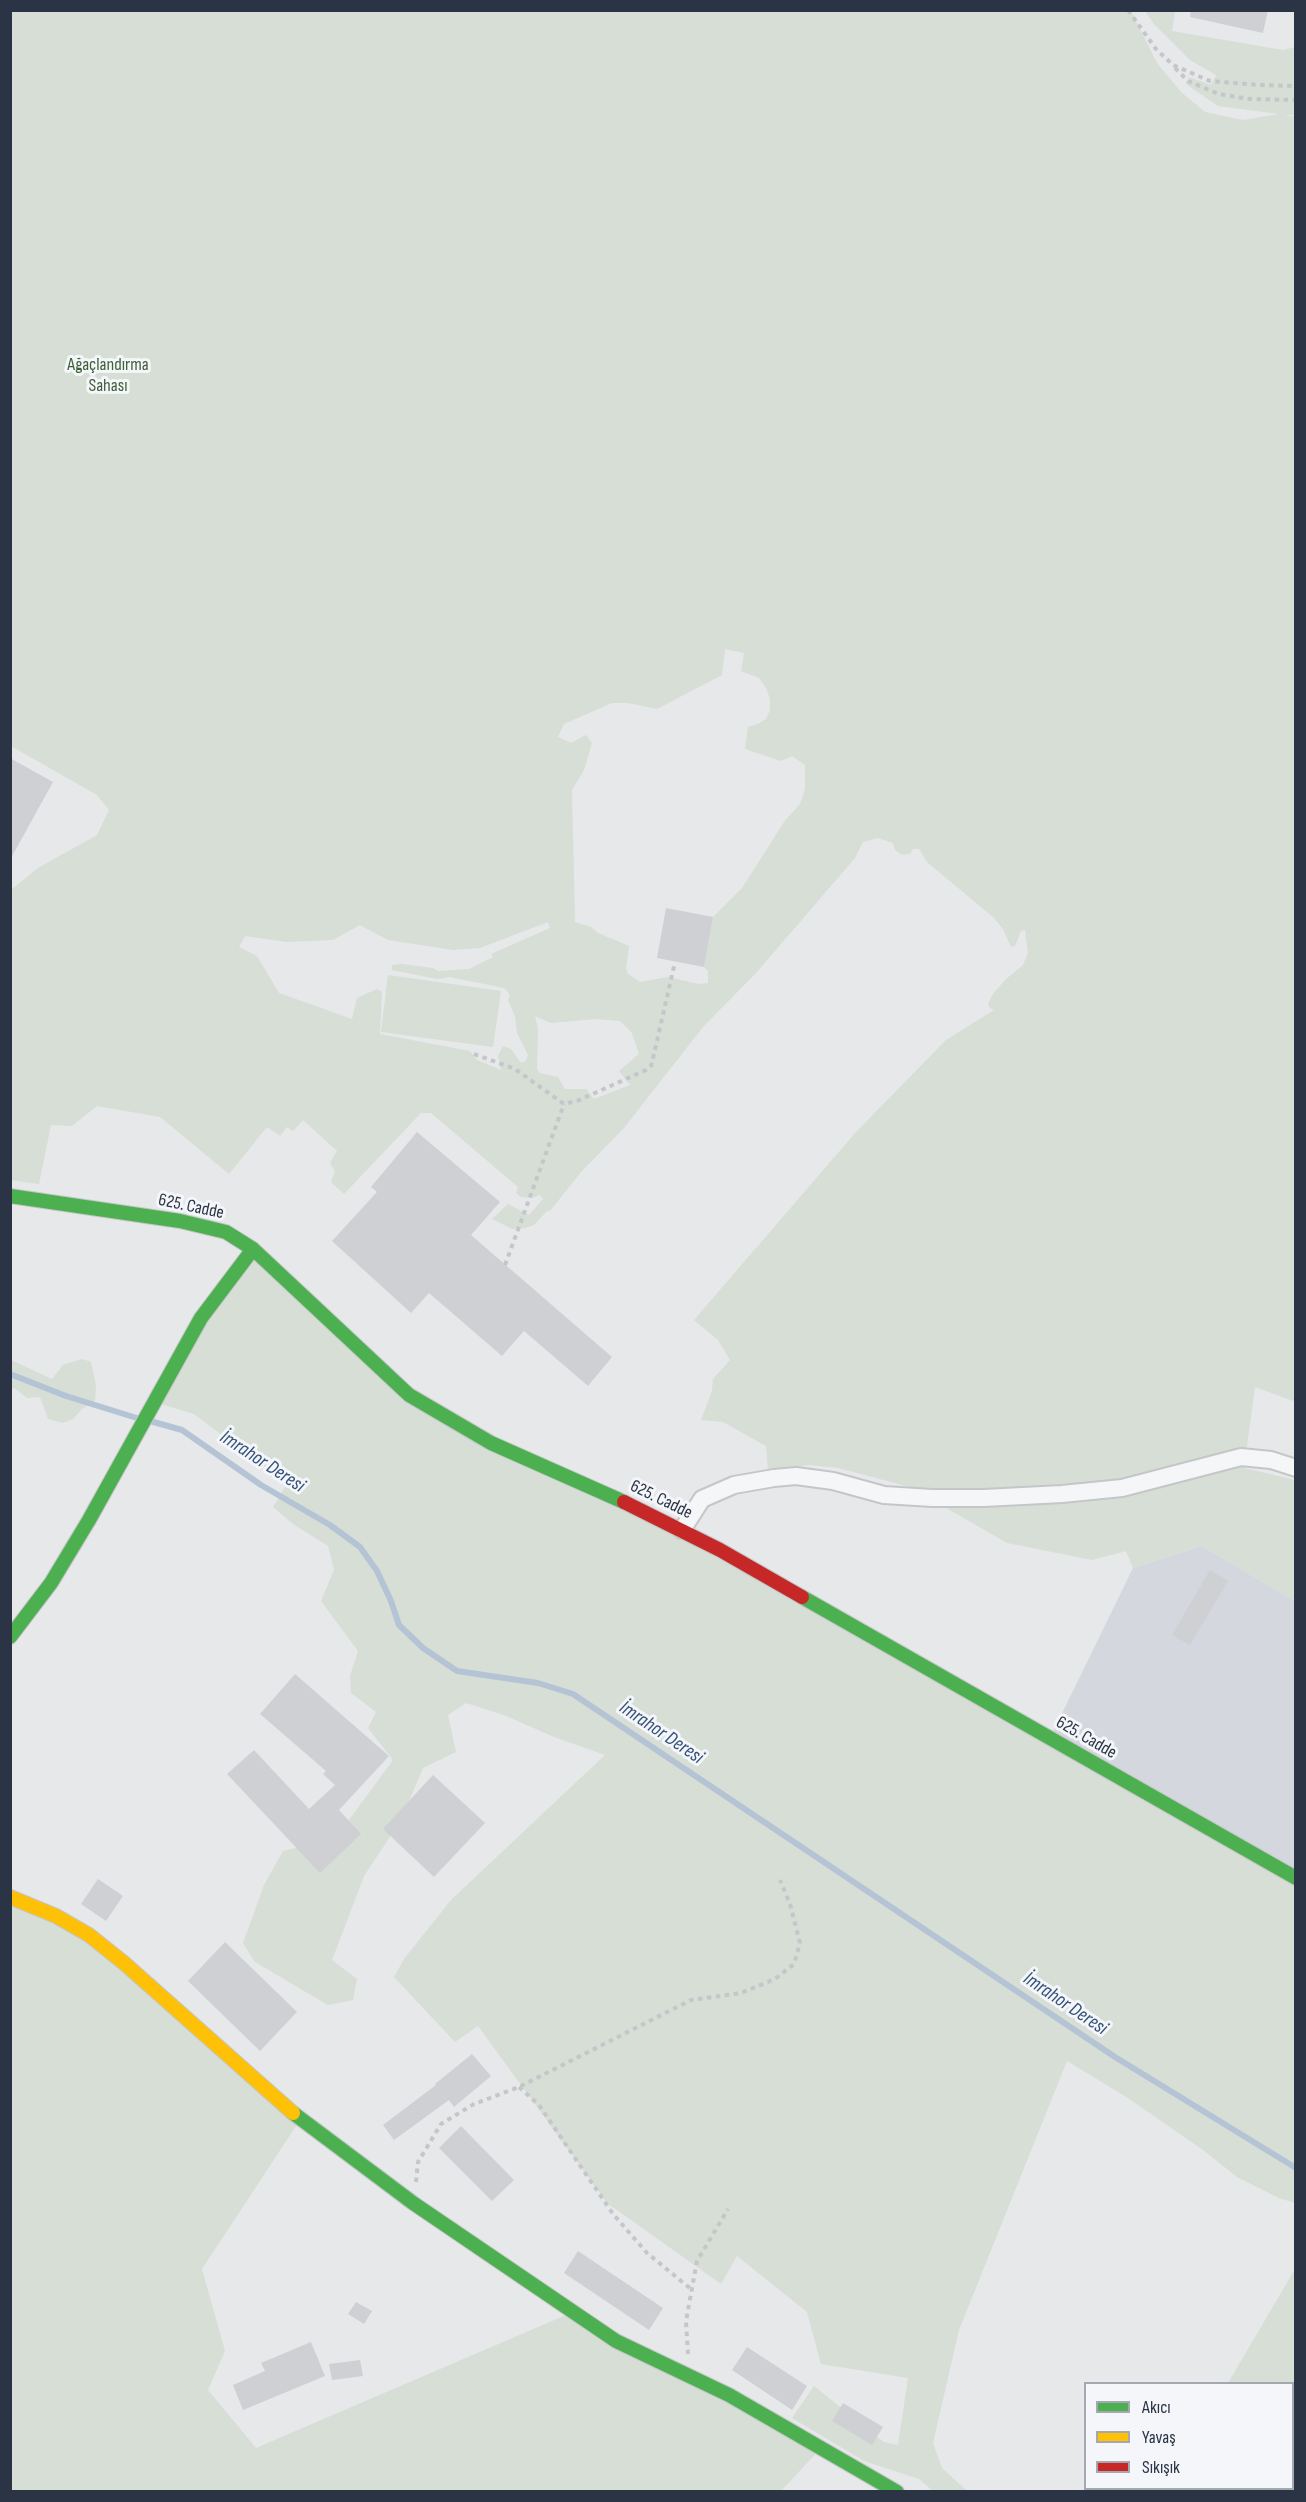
<!DOCTYPE html>
<meta charset="utf-8">
<style>
body{margin:0}
#map{position:relative;width:1306px;height:2502px;overflow:hidden;background:#e6e8ea;font-family:"Sofia Sans Condensed",sans-serif}
canvas{display:block}
.frame{position:absolute;inset:0;border:12px solid #2b3445;pointer-events:none}
.legend{position:absolute;left:1084px;top:2382px;width:210px;height:108px;box-sizing:border-box;background:#f4f6f9;border:2px solid #a4a8b1;margin:0;padding:8px 10px;list-style:none;font-size:18px;color:#2b3445}
.legend li{display:flex;align-items:center;gap:12px;height:30px}
.legend b{width:30px;border:2px solid #a4a8b1}
</style>
<div id="map">
<canvas width="1306" height="2502"></canvas>
<div class="frame"></div>
<ul class="legend">
<li><b style="height:8px;background:#4caf50"></b>Akıcı</li>
<li><b style="height:8px;background:#ffc107"></b>Yavaş</li>
<li><b style="height:8px;background:#c62828"></b>Sıkışık</li>
</ul>
</div>
<script>
const ctx = document.querySelector('canvas').getContext('2d');
ctx.lineJoin = 'round';
function paint(path, color) {
  ctx.fillStyle = color;
  ctx.fill(path, 'evenodd');
}
function toPath(rows) {
  const path = new Path2D();
  for (const r of rows) {
    path.moveTo(r[0], r[1]);
    for (let i = 2; i < r.length; i += 2) path.lineTo(r[i], r[i + 1]);
  }
  return path;
}
function strokePath(path, color, width, dash) {
  ctx.strokeStyle = color;
  ctx.lineWidth = width;
  ctx.lineCap = dash ? 'butt' : 'round';
  ctx.setLineDash(dash || []);
  ctx.stroke(path);
}
function write(font, color, halo, rows, align = 'center') {
  ctx.font = font + ' "Sofia Sans Condensed",sans-serif';
  ctx.lineWidth = 6;
  ctx.setLineDash([]);
  ctx.textBaseline = 'middle';
  ctx.strokeStyle = halo;
  ctx.fillStyle = color;
  for (const [text, x, y, turn = 0] of rows) {
    ctx.save();
    ctx.translate(x, y);
    ctx.rotate((+turn || 0) * Math.PI / 180);
    ctx.textAlign = isNaN(turn) ? turn : align;
    if (halo) ctx.strokeText(text, 0, 0);
    ctx.fillText(text, 0, 0);
    ctx.restore();
  }
}
const built = toPath([
 [1202,1546,1295,1601,1295,1878,1050,1738,1133,1568]
]);
const green = toPath([
 [11,11,1131,11,1157,63,1181,92,1205,112,1243,120,1279,114,1218,106,1186,84,1189,77,1211,85,1216,75,1190,60,1154,24,1145,11,1175,11,1172,31,1283,50,1295,47,1295,115,1284,115,1296,117,1296,1402,1255,1387,1244,1468,1295,1480,1295,1601,1202,1546,1133,1568,1126,1551,1092,1560,1007,1543,910,1487,838,1468,809,1465,768,1470,766,1446,723,1422,701,1420,712,1391,713,1379,730,1360,718,1340,694,1320,856,1132,946,1040,994,1010,990,1008,988,1004,992,995,1006,979,1023,965,1028,953,1025,930,1021,931,1015,946,1011,947,1003,929,993,917,927,862,919,849,913,849,910,854,902,855,895,850,893,843,878,838,863,842,855,858,756,973,703,1027,624,1128,581,1172,550,1211,547,1211,534,1225,525,1228,512,1229,492,1219,508,1204,529,1215,543,1199,540,1195,532,1198,521,1197,516,1193,518,1187,431,1113,421,1113,344,1194,331,1182,335,1171,330,1163,337,1151,303,1120,293,1131,287,1127,280,1136,267,1127,229,1174,160,1117,97,1106,72,1126,51,1125,39,1184,11,1180,11,890,38,868,97,835,109,810,97,795,11,746],
 [725,649,744,653,741,671,759,678,766,688,770,699,770,710,766,719,758,724,748,727,745,749,781,761,792,756,805,765,805,789,800,804,784,822,742,888,713,917,704,967,708,971,708,983,699,984,668,977,640,982,628,974,626,968,629,946,598,933,591,927,575,922,572,790,584,770,592,743,586,735,571,743,558,737,564,724,612,703,628,703,657,709,722,675],
 [548,922,550,928,491,954,493,957,469,969,438,971,433,968,402,964,392,965,392,970,437,979,450,977,504,988,510,995,508,1000,515,1016,517,1033,528,1055,526,1061,521,1063,511,1049,503,1046,498,1056,501,1070,477,1060,470,1051,380,1034,382,992,377,989,357,998,352,1019,279,993,257,956,239,947,245,936,287,942,333,940,360,925,388,940,453,950,480,948],
 [535,1016,551,1023,596,1019,620,1021,632,1033,639,1054,619,1071,630,1085,594,1099,586,1089,565,1089,558,1077,539,1073,537,1068,538,1029],
 [388,975,501,991,493,1047,381,1032],
 [253,1249,409,1395,632,1505,1295,1878,1295,2203,1279,2198,1237,2177,1203,2150,1128,2098,1067,2061,959,2330,933,2443,942,2468,967,2491,933,2491,919,2479,864,2461,792,2418,814,2386,884,2442,898,2445,908,2378,821,2364,807,2312,737,2256,721,2284,607,2203,478,2026,455,2042,394,1977,404,1959,451,1900,605,1755,554,1737,504,1715,466,1703,448,1715,456,1752,423,1768,401,1820,364,1876,332,1960,357,1979,353,2000,328,2005,255,1962,243,1943,264,1885,283,1851,335,1839,393,1760,368,1728,376,1712,351,1693,350,1676,358,1651,321,1601,334,1570,328,1546,293,1524,273,1507,287,1484,194,1414,154,1402],
 [82,1359,91,1362,96,1386,95,1401,82,1409,73,1419,63,1423,48,1419,40,1397,27,1398,14,1388,11,1389,11,1360,52,1379,63,1365],
 [10,1897,56,1916,300,2120,202,2269,225,2351,208,2390,256,2448,573,2312,822,2447,781,2491,11,2491],
 [1295,2269,1295,2491,1164,2491,1166,2488,1292,2488,1292,2384,1228,2383]
]);
const stream = toPath([
 [10,1374,66,1396,140,1419],
 [150,1421,182,1430,261,1485,330,1525,360,1547,377,1571,391,1601,399,1625,423,1648,457,1671,538,1683,573,1694,1115,2057,1296,2168]
]);
const building = toPath([
 [1191,10,1268,10,1263,33,1190,17],
 [10,758,53,782,10,860],
 [666,908,713,917,704,967,657,958],
 [417,1132,500,1202,471,1235,612,1357,588,1386,524,1331,502,1356,429,1293,411,1313,332,1241,377,1192,371,1187],
 [1210,1570,1228,1581,1190,1645,1172,1635],
 [295,1674,389,1756,339,1810,361,1834,320,1873,227,1774,254,1750,309,1809,335,1785,323,1774,326,1771,260,1714],
 [433,1775,485,1823,434,1877,383,1829],
 [98,1879,123,1896,106,1921,81,1904],
 [225,1942,297,2012,260,2051,188,1981],
 [472,2054,491,2076,454,2107,449,2100,394,2140,383,2125,436,2085,435,2084],
 [461,2126,514,2180,492,2201,439,2148],
 [578,2251,663,2308,649,2330,564,2273],
 [356,2302,372,2311,364,2324,348,2314],
 [311,2342,325,2376,243,2410,233,2385,265,2371,261,2363],
 [747,2347,807,2386,792,2410,732,2370],
 [360,2360,363,2376,332,2380,329,2364],
 [843,2403,883,2427,872,2445,832,2421]
]);
const path = toPath([
 [1128,10,1156,49,1173,65,1210,81,1259,85,1296,86],
 [1175,68,1188,81,1219,94,1250,99,1296,100],
 [474,1054,515,1069,564,1104,577,1101,646,1070,651,1066,654,1054,675,962],
 [505,1265,564,1104],
 [519,2087,539,2105,613,2214,647,2253,691,2289],
 [416,2182,418,2162,441,2124,474,2104,519,2087,691,2000,741,1993,775,1979,794,1964,800,1943,790,1904,780,1880],
 [688,2354,686,2321,697,2261,728,2209]
]);
const street = toPath([
 [682,1530,702,1499,734,1485,774,1478,796,1476,833,1481,884,1495,932,1498,984,1498,1062,1494,1122,1488,1241,1457,1271,1460,1296,1468]
]);
const fast = toPath([
 [10,1196,180,1221,226,1232,253,1249,409,1395,491,1443,624,1502],
 [802,1597,1296,1878],
 [10,1637,51,1583,89,1520,201,1318,253,1249],
 [293,2113,413,2203,616,2341,729,2395,897,2492]
]);
const slow = toPath([
 [10,1897,56,1916,89,1935,124,1963,293,2113]
]);
const jam = toPath([
 [624,1502,720,1550,802,1597]
]);
const parkNames = [
 ["Ağaçlandırma",108,365],
 ["Sahası",108,386]
];
const streetNames = [
 ["625. Cadde",191,1207,12],
 ["625. Cadde",661,1500,26],
 ["625. Cadde",1086,1738,30]
];
const waterNames = [
 ["İmrahor Deresi",262,1462,33],
 ["İmrahor Deresi",661,1733,34],
 ["İmrahor Deresi",1065,2004,34]
];
paint(built, '#d4d7dd');
paint(green, '#d6ded6');
strokePath(stream, '#b4c4d5', 6);
paint(building, '#ced0d3');
strokePath(street, '#c4c6c8', 20);
strokePath(fast, '#c4c6c8', 16);
strokePath(slow, '#c4c6c8', 16);
strokePath(jam, '#c4c6c8', 16);
strokePath(path, '#c5c6ca', 4, [4.5, 4.5]);
strokePath(street, '#f5f6f7', 16);
strokePath(fast, '#4caf50', 14);
strokePath(slow, '#ffc107', 14);
strokePath(jam, '#c62828', 14);
write('18px', '#3f6138', '#f4f6f9', parkNames);
write('18px', '#2b3445', '#f4f6f9', streetNames);
write('italic 20px', '#34527a', '#f4f6f9', waterNames);
</script>
